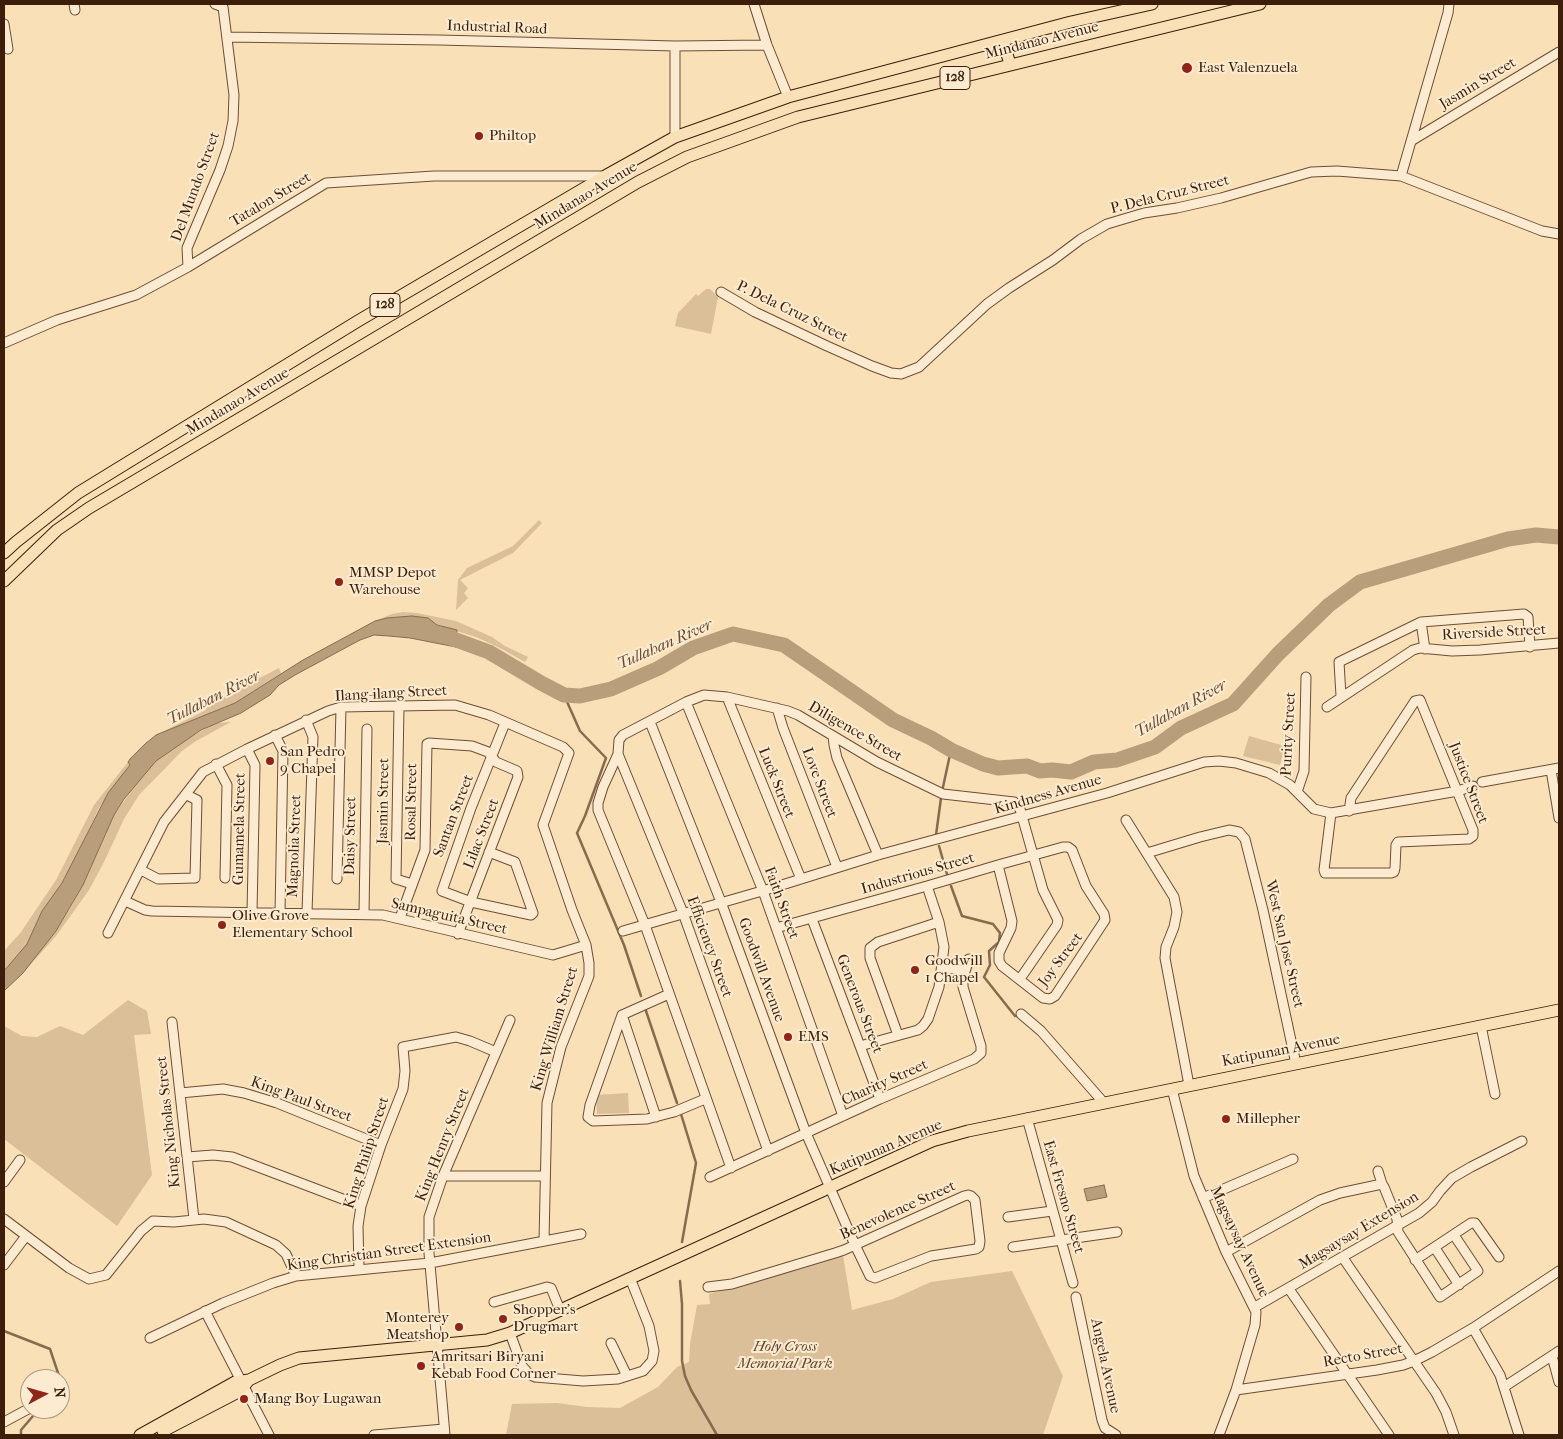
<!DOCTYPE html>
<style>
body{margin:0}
#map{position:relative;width:1563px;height:1439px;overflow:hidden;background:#fae0b6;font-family:"IM FELL French Canon",serif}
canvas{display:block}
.frame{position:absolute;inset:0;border:5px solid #3c1e0b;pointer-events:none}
.north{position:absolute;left:20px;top:1369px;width:50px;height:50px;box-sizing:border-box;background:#fcebd0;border:1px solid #af9981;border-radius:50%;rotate:84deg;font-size:14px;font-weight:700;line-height:20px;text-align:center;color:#3c1e0b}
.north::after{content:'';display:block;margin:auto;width:18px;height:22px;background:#8f2418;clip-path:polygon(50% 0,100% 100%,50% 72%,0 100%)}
</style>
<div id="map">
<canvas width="1563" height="1439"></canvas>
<div class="frame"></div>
<div class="north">N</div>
</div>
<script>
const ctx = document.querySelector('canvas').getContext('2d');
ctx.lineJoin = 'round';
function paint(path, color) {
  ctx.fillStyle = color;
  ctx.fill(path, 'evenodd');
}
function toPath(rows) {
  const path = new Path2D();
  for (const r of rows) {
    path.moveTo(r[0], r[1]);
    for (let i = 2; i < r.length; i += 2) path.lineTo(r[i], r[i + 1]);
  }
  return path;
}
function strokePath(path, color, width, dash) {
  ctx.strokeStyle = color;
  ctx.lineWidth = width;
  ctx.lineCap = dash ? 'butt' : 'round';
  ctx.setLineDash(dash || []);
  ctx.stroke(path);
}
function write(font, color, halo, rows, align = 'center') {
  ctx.font = font + ' "IM FELL French Canon",serif';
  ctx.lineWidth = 4;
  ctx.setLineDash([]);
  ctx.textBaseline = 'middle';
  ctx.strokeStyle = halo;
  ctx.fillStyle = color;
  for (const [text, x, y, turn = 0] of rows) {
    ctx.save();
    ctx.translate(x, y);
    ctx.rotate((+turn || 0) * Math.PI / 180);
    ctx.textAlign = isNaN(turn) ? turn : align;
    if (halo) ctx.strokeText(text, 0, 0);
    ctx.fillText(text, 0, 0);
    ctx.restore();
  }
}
const green = toPath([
 [706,289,710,289,718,297,711,334,675,326,678,313,696,294,698,296],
 [539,520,542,523,513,553,460,580,468,588,464,593,468,598,456,610,458,580,467,568,513,546],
 [403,612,417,613,456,621,492,637,505,646,528,657,525,662,500,648,476,637,437,625,428,618,397,617,375,621,392,614],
 [279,668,281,673,235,703,156,735,206,710,205,706],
 [231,722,196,741,182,751,139,795,124,819,104,862,89,890,56,936,23,973,56,931,71,907,83,885,114,815,139,780,156,761,186,739,217,723],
 [1249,736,1285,746,1280,765,1243,756],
 [128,762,131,764,99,808,78,853,62,883,42,911,27,944,4,971,4,951,21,932,56,880,94,805],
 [128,1000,147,1011,151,1034,134,1035,152,1175,117,1226,4,1139,4,1026,22,1036,37,1037,60,1026,83,1035],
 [628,1093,629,1113,597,1114,596,1095],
 [843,1255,852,1310,893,1299,931,1282,1012,1271,1063,1376,1043,1435,506,1435,512,1404,557,1403,587,1407,620,1408,658,1387,677,1367,689,1362,690,1344,697,1305,710,1304,709,1294]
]);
const water = toPath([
 [412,616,428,618,437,625,457,630,456,647,410,638,389,636,374,635,360,640,295,675,279,685,270,695,241,713,201,730,156,761,124,799,114,815,83,885,56,931,23,973,4,991,4,971,27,944,42,911,62,883,108,793,130,765,128,762,130,759,145,744,156,735,235,703,303,660,375,621,387,618,412,616],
 [1104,1185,1107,1197,1087,1201,1084,1189,1104,1185]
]);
const stream = toPath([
 [564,695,580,731,606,758,585,816,577,833,624,945,641,996],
 [943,787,951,750],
 [936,835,941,798],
 [939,846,947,874],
 [951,886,962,916,993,924,1000,933,999,942,989,951,990,965,984,977,1015,1016],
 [645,1008,677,1103],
 [681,1114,696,1163,682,1242],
 [680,1281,682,1304,682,1361,685,1376,691,1390,717,1435],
 [4,1331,50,1349,61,1382,60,1384],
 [21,1435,21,1430,39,1409]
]);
const river = toPath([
 [437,633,489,652,541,683,564,695,580,696,611,689,659,668,693,648,733,634,784,645,893,720,931,738,951,750,983,764,998,768,1027,766,1040,771,1052,770,1071,772,1094,762,1117,760,1155,747,1181,728,1233,704,1278,654,1329,605,1360,582,1508,539,1536,535,1559,537]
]);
const minor = toPath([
 [74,4,75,10],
 [754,4,767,45,788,97],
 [4,24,8,49],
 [227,37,439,40,675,46,767,45],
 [675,46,675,137],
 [1411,141,1559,52],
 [1401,176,1448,13,1449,4],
 [188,267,187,248,220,170,228,146,233,121,234,95,223,7,215,4],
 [721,292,755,312,827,346,872,366,891,373,901,374,919,367,987,304,1009,288,1053,260,1081,239,1107,224,1144,213,1177,208,1221,198,1311,172,1337,171,1401,176,1542,231,1559,234],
 [4,343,57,320,136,295,188,267,326,183,434,176,604,176],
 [1421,622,1425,649],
 [1341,696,1339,662,1421,622,1524,614,1528,617,1530,647],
 [727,697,801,879],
 [686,702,763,891,843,1116],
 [399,707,396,879,412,884],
 [1327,707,1413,650,1420,648,1452,651,1480,650,1559,643],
 [777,708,783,728,837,867],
 [306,720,313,737,307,913],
 [650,722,721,902,806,1133,855,1245,870,1276,875,1278,931,1256,976,1249,979,1247,980,1241,975,1200,971,1196,968,1195,964,1196,855,1245,844,1250,835,1253,732,1284,708,1287],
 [275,735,283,751,280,913],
 [833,736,834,745,837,758,878,855],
 [247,749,255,765,252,913],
 [618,754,683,913,768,1151],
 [216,764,227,785,225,878],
 [1551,770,1559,818],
 [1482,782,1559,768],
 [1297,792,1304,771,1306,677],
 [1331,813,1324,870,1325,873,1391,873,1394,872,1395,868,1396,845,1398,842,1469,839,1473,836,1473,830,1420,700,1415,701,1351,798,1349,811],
 [1126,820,1174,897,1177,912,1174,927,1166,947,1165,958,1189,1085],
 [489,852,515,862,533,913,531,915,471,902,442,891,471,808,505,723],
 [1147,853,1200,837,1229,830,1239,832,1245,839,1263,910,1296,1064],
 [141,870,158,879,195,878,197,800,187,795],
 [337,879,341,707],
 [125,901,145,910,152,911,383,915,553,955,586,945],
 [364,914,367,729],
 [400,918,425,850,427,744,429,743,472,746,488,752,496,762,517,771,518,777,458,934],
 [812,919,880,1099],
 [776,928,927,886,998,865,1063,847,1068,847,1072,850,1086,886,1104,914,1105,920,1055,996,1050,999,1043,998,1002,966,999,961,999,953,1011,928,1012,921,998,865],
 [623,931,769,889,878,855,1107,793,1204,762,1219,761,1236,763,1269,773,1290,785,1314,809,1331,813,1458,791,1473,786],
 [108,933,164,822,203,772,247,749,328,711,341,707,455,705,489,715,563,747,569,753,543,825,572,910,586,945,589,963,589,976,561,1047,547,1103,544,1241],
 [942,967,965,971],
 [669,994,622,1015,590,1105,588,1117,593,1121,647,1119,674,1112,705,1099],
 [1021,1014,1041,1031,1104,1103],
 [622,1015,656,1117],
 [172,1022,194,1219],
 [1481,1026,1495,1094],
 [898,1035,870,958,870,948,878,942,939,922],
 [860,1046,918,1030,923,1026,928,1019,939,987,944,947,939,922,927,886],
 [1172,1089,1194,1176,1226,1252,1256,1312,1255,1325,1236,1390,1219,1435],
 [180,1093,223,1089,244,1093,277,1103,381,1145],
 [1027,1118,1073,1283],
 [187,1157,213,1155,232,1157,361,1206],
 [731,1168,645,925,598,810,598,803,603,787,618,754,619,740,623,735,686,702,704,695,727,697,788,711,798,715,877,762,943,794,1014,802,1020,809,1043,890,1058,920,1057,925,1020,979],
 [1378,1171,1382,1184,1384,1187,1397,1219,1398,1232,1440,1297,1478,1271,1454,1235],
 [443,1176,545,1176],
 [710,1177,880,1099,974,1059,981,1053,981,1046,963,987,963,978,969,959],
 [4,1182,20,1160],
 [1203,1198,1293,1159],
 [1008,1217,1052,1211],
 [4,1219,69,1268,89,1279,106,1275,141,1231,153,1221,174,1222,204,1219,226,1222,276,1245,286,1254,296,1276],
 [1013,1247,1117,1232],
 [1435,1248,1459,1285],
 [1226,1252,1320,1200,1340,1193,1382,1184],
 [1343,1258,1436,1393,1446,1412,1454,1435],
 [1415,1260,1471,1223,1475,1223,1499,1257],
 [4,1265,26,1236],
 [359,1269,358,1226,361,1206,381,1145,403,1089,405,1071,403,1047,456,1037,470,1041,496,1052],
 [1289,1289,1389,1435],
 [1076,1297,1102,1420,1105,1428,1116,1435],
 [494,1302,547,1287,551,1288,560,1310],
 [1255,1307,1419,1213,1432,1202,1440,1191,1452,1178,1471,1167,1522,1141],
 [205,1311,269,1435],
 [1473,1328,1500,1375,1519,1435],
 [510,1333,522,1366,529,1374,535,1377,583,1381,618,1379,643,1371,652,1361,654,1351,649,1326,630,1278],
 [150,1338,223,1303,273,1283,296,1276,430,1263,581,1234],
 [611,1343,627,1376],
 [1552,1356,1559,1382],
 [1504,1387,1559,1351],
 [1236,1390,1377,1370,1403,1365,1414,1361,1432,1352,1473,1328,1559,1271],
 [4,1422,30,1408],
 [374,1435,444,1429],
 [445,1435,429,1253,429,1217,443,1176,510,1020]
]);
const major = toPath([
 [1003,41,1010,64],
 [4,553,16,542,78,493,358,321,605,176,675,137,788,97,1071,22,1152,4],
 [4,581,57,530,89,508,638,182,687,157,798,117,1260,4],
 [163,1431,240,1391,249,1380],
 [140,1435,235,1382,249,1380,280,1365,299,1358,487,1340,510,1333,932,1141,968,1131,1559,1010]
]);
const markers = [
 [1187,68,6,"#8f2418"],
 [479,136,5,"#8f2418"],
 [339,582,5,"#8f2418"],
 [270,761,5,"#8f2418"],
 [222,925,5,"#8f2418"],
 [915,970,5,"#8f2418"],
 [788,1037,5,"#8f2418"],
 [1226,1119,5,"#8f2418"],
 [503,1319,5,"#8f2418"],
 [459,1327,5,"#8f2418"],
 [421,1366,5,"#8f2418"],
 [244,1399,5,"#8f2418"]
];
const shields = [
 [955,78,30],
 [385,305,30]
];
const shieldNames = [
 ["128",955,78],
 ["128",385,305]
];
const streetNames = [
 ["Industrial Road",497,28,2],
 ["Mindanao Avenue",1042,41,-14],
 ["Jasmin Street",1478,84,-31],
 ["Del Mundo Street",196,187,-70],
 ["P. Dela Cruz Street",1170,195,-14],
 ["Mindanao Avenue",586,196,-31],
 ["Tatalon Street",271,200,-31],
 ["P. Dela Cruz Street",792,312,26],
 ["Mindanao Avenue",238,402,-31],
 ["Riverside Street",1494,633,-3],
 ["Ilang-ilang Street",391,694,-3],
 ["Diligence Street",855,732,30],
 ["Purity Street",1289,734,-87],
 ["Luck Street",776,783,68],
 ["Love Street",819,783,69],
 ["Justice Street",1468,783,69],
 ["Kindness Avenue",1048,795,-16],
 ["Jasmin Street",384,801,-89],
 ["Rosal Street",412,802,-89],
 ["Santan Street",454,816,-69],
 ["Gumamela Street",240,829,-89],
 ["Lilac Street",482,834,-69],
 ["Daisy Street",351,836,-89],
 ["Magnolia Street",295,846,-88],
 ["Industrious Street",918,874,-16],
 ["Faith Street",781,903,70],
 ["Sampaguita Street",449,917,13],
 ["West San Jose Street",1284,944,77],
 ["Efficiency Street",709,947,70],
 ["Joy Street",1061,960,-53],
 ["Goodwill Avenue",761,970,70],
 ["Generous Street",859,1004,69],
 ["King William Street",555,1029,-73],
 ["Katipunan Avenue",1281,1051,-11],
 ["Charity Street",885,1083,-24],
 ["King Paul Street",301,1100,20],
 ["King Nicholas Street",169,1122,-96],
 ["King Henry Street",443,1145,-68],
 ["Katipunan Avenue",886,1148,-23],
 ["King Philip Street",367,1153,-72],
 ["East Fresno Street",1063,1197,74],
 ["Benevolence Street",898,1211,-24],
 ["Magsaysay Extension",1359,1231,-31],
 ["Magsaysay Avenue",1239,1242,65],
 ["King Christian Street Extension",389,1252,-8],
 ["Recto Street",1363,1356,-10],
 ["Angela Avenue",1105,1366,78]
];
const poiNames = [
 ["East Valenzuela",1198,68],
 ["Philtop",489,136],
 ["MMSP Depot",349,573],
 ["Warehouse",349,590],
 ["San Pedro",280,752],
 ["9 Chapel",280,769],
 ["Olive Grove",232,916],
 ["Elementary School",232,933],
 ["Goodwill",925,961],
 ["1 Chapel",925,978],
 ["EMS",798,1037],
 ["Millepher",1236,1119],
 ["Shopper's",513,1310],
 ["Drugmart",513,1327],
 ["Monterey",449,1318,"right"],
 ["Meatshop",449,1335,"right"],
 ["Amritsari Biryani",431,1357],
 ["Kebab Food Corner",431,1374],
 ["Mang Boy Lugawan",254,1399]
];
const parkNames = [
 ["Holy Cross",785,1347],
 ["Memorial Park",785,1364]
];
const waterNames = [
 ["Tullahan River",665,645,-24],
 ["Tullahan River",214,698,-27],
 ["Tullahan River",1181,709,-29]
];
paint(green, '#dabf99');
paint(water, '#b99e7c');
strokePath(water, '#876b4f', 1);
strokePath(stream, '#876b4f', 2.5);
strokePath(river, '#b99e7c', 15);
strokePath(minor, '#6c4e36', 11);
strokePath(major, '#3c1e0b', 13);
strokePath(minor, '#fcebd0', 9);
strokePath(major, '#fae0b6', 11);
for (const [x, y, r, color] of markers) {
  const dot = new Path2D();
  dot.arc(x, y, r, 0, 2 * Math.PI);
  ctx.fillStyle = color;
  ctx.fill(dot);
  strokePath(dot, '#fcebd0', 2);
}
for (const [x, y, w] of shields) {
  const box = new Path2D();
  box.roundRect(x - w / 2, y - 11.5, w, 23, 4);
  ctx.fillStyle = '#fcebd0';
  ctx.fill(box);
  strokePath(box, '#3c1e0b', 1);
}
write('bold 14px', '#3c1e0b', null, shieldNames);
write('15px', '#3c1e0b', '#fcebd0', streetNames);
write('15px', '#3c1e0b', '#fcebd0', poiNames, 'left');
write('italic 15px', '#64462e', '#fcebd0', parkNames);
write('italic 16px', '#684b33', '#fcebd0', waterNames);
</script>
